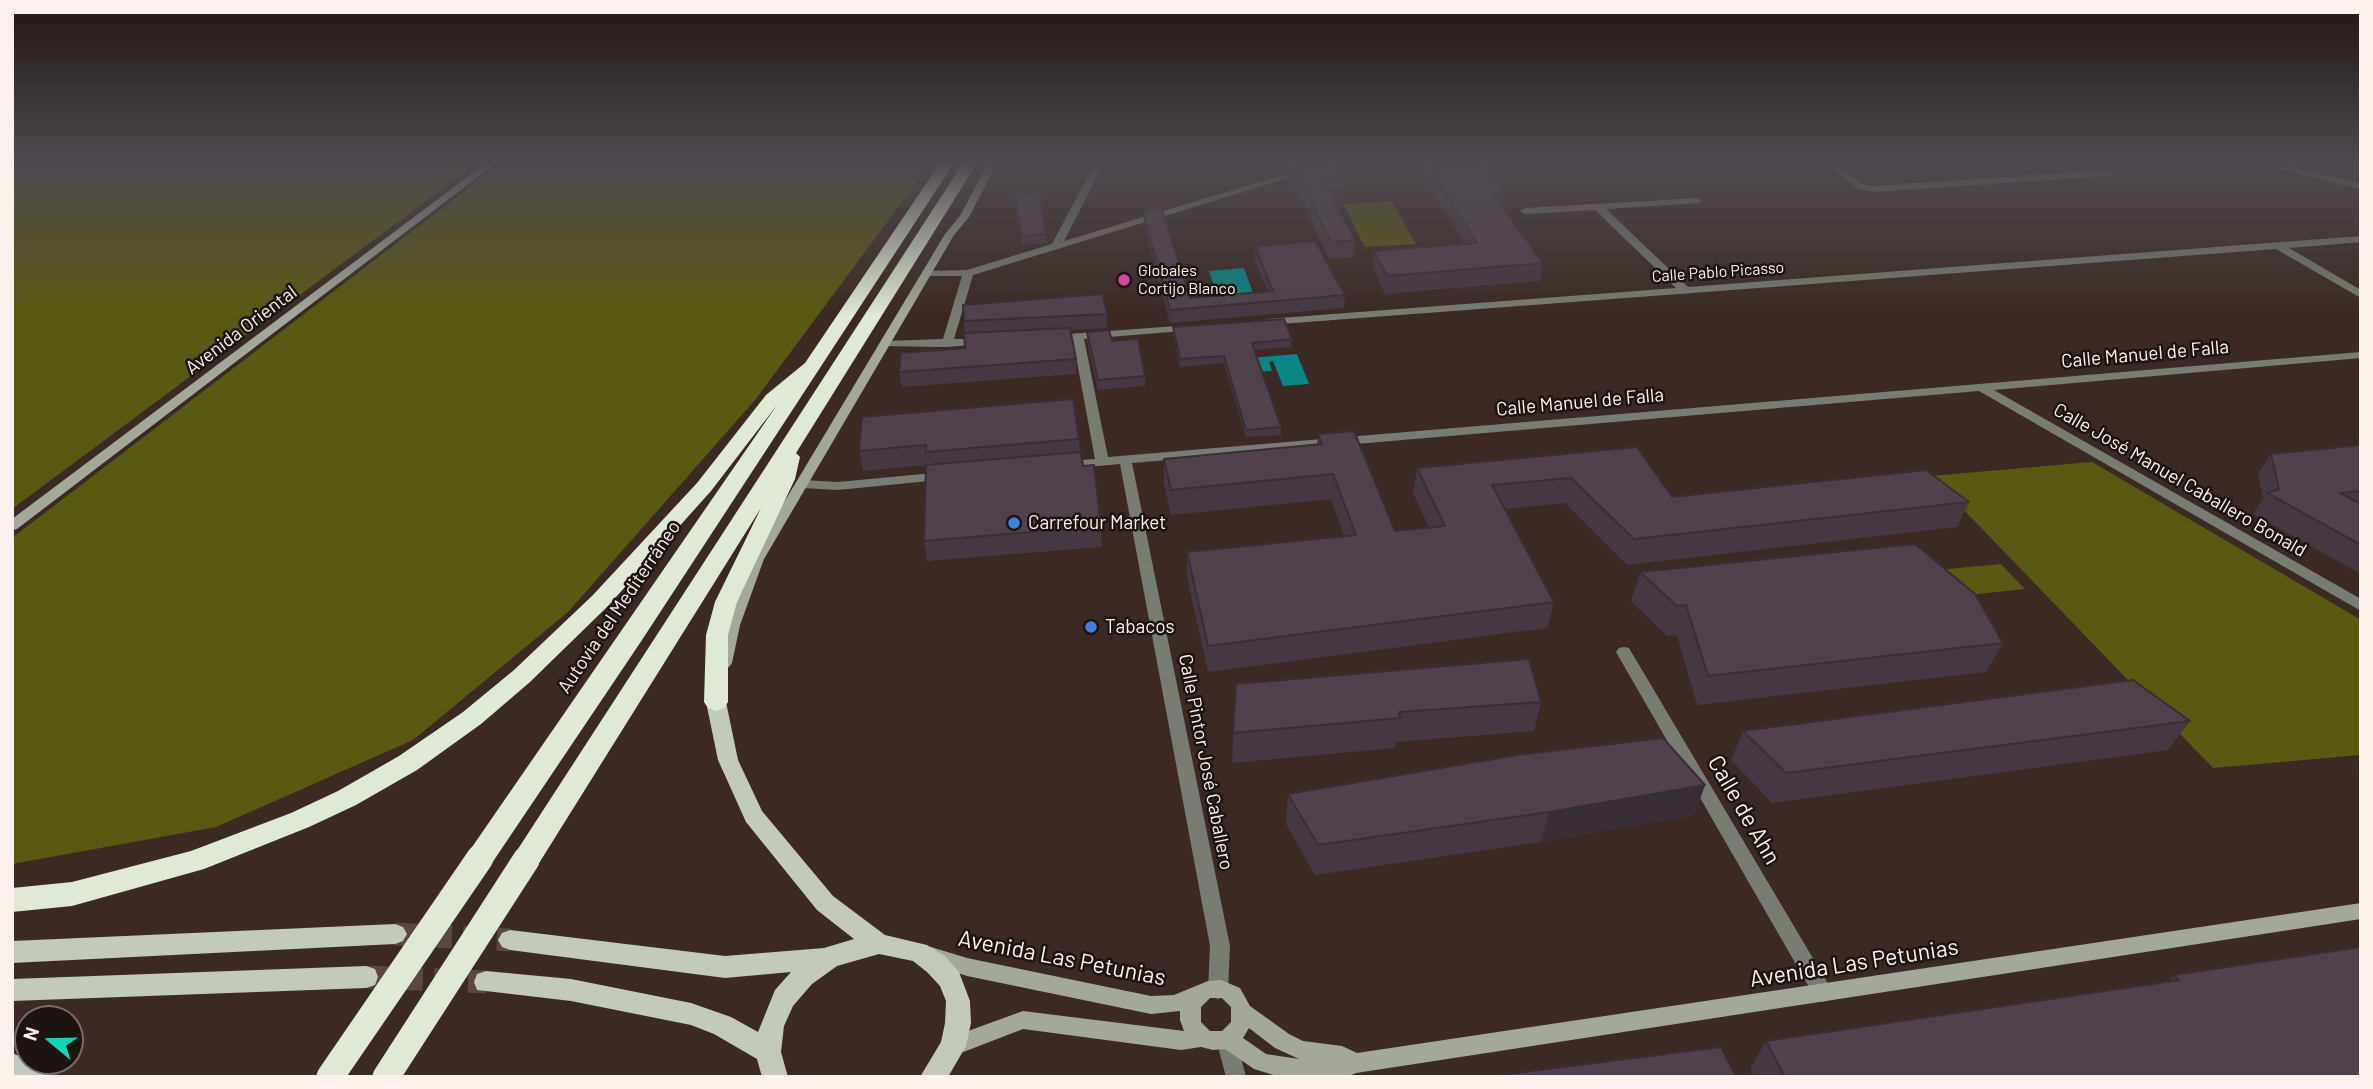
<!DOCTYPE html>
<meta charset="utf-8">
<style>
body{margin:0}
#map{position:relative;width:2373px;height:1089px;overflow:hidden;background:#3b2a23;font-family:Barlow,sans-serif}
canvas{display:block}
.frame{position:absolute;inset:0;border:14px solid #fdf1ed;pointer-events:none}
.north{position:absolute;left:14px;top:1005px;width:70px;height:70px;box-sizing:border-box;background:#1c1411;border:2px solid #766c69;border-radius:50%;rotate:289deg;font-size:19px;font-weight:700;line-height:28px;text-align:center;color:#fdf1ed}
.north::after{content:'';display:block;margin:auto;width:24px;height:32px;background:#14d5b3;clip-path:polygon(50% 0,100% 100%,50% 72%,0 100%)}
</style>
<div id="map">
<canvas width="2373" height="1089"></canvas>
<div class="frame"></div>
<div class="north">N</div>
</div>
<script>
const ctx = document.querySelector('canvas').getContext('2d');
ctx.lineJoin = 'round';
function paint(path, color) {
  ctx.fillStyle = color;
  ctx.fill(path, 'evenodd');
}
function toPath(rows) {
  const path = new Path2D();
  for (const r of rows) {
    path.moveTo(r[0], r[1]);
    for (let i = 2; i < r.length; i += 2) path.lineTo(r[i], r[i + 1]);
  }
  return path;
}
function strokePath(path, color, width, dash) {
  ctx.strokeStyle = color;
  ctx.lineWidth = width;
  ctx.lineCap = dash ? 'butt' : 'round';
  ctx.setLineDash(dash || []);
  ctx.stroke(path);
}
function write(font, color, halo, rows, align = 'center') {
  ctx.font = font + ' Barlow,sans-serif';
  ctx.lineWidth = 5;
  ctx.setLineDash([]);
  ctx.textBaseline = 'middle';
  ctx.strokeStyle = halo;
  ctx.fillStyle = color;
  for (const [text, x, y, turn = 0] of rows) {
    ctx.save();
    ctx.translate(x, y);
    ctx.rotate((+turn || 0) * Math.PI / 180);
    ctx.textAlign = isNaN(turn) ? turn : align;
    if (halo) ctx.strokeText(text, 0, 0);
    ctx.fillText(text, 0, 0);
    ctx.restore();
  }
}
const green = toPath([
 [12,163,477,163,12,509],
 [501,163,931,163,755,400,568,612,413,740,216,827,12,864,12,538],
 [1391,201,1416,244,1365,247,1343,204],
 [2092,462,2361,620,2361,755,2213,768,1931,476],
 [2001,564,2025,589,1950,597,1927,571]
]);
const water = toPath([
 [1244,268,1254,296,1218,298,1209,271],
 [1297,354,1309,384,1283,386,1273,361,1269,362,1272,371,1256,372,1250,358]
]);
const primaryTunnel = toPath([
 [395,934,510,940],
 [366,977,486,982]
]);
const street = toPath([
 [1095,163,1104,163,1064,241,1322,163,1337,163,973,275,954,339,981,339,987,342,985,344,947,347,881,346,879,344,885,341,943,339,962,276,927,276,922,273,923,271,967,270,1052,244,1095,163],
 [1825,163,1835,163,1863,184,1873,186,2108,170,2113,173,2108,176,1873,192,1857,188,1825,163],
 [2254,163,2272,163,2361,183,2361,189,2254,163],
 [1697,198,1700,199,1700,203,1606,209,1688,287,2361,236,2361,242,2289,248,2361,290,2361,298,2276,249,1267,325,1261,322,1267,319,1676,288,1595,210,1525,214,1520,211,1525,208,1697,198],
 [1191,325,1195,326,1195,330,1084,339,1108,457,2361,352,2361,358,1994,390,2361,599,2361,611,1979,391,1132,463,1230,946,1228,990,1225,996,1218,999,1211,996,1208,990,1210,946,1120,464,1065,469,1059,465,1065,461,1095,459,1073,340,1054,341,1048,338,1054,335,1191,325],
 [944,472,949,473,951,476,949,479,838,490,803,488,796,484,803,480,838,482,944,472],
 [1624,647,1629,648,1830,987,1833,993,1830,999,1823,1002,1816,999,1616,652,1619,648,1624,647],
 [1226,1030,1233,1032,1236,1039,1246,1077,1226,1077,1216,1039,1219,1032,1226,1030]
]);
const secondary = toPath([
 [486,163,496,163,17,529,12,530,12,519,486,163],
 [988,163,997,163,969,217,954,235,764,559,740,625,732,663,729,667,724,669,719,667,716,663,724,625,750,559,945,234,960,216,988,163],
 [2361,903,2361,919,1356,1073,1347,1077,1280,1077,1254,1069,1225,1049,1213,1050,1201,1047,1181,1050,1023,1029,953,1056,946,1053,943,1046,946,1039,1023,1011,1184,1031,1180,1020,1180,1011,1151,1014,967,976,924,962,921,956,924,950,931,947,967,958,1151,996,1174,995,1208,981,1221,980,1240,988,1250,1006,1289,1034,1303,1041,1342,1046,1357,1053,2361,903],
 [1210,998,1222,998,1231,1007,1231,1022,1222,1031,1210,1031,1201,1022,1201,1007,1210,998],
 [1249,1028,1275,1048,1299,1059,1266,1054,1243,1038,1249,1028]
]);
const primary = toPath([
 [716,695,723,697,726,702,738,760,762,811,833,896,885,935,927,945,945,956,959,972,970,1001,971,1023,966,1046,948,1077,920,1077,941,1042,945,1023,946,1001,940,986,927,972,913,961,879,954,837,966,812,984,793,1006,784,1026,781,1052,788,1077,762,1077,757,1059,714,1034,691,1025,571,1001,477,990,474,982,477,974,486,971,571,979,691,1003,731,1017,758,1032,775,990,791,972,725,978,510,950,502,947,498,940,502,933,510,930,725,956,824,948,854,939,817,910,746,822,718,760,706,702,709,697,716,695],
 [395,924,403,927,407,934,403,941,395,944,12,963,12,941,395,924],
 [366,966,375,969,378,977,375,985,366,988,12,1001,12,979,366,966],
 [12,1053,48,1068,52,1077,12,1077,12,1053]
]);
const highway = toPath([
 [940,163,954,163,640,643,490,866,480,869,470,866,467,858,470,850,777,405,711,491,608,606,530,682,481,724,417,770,356,805,309,827,204,869,72,906,12,912,12,888,72,882,191,851,291,813,338,791,399,756,463,712,514,670,592,596,697,483,766,395,805,363,940,163],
 [963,163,977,163,796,453,800,457,795,479,737,602,728,635,728,702,724,708,716,711,708,708,704,702,706,635,715,602,761,508,536,868,526,871,516,868,512,860,516,852,963,163]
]);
const highwayBridge = toPath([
 [330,1077,480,858],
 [386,1077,526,860]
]);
const wall = toPath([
 [1422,163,1427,163,1502,206,1543,263,1540,281,1385,294,1373,269,1374,251,1464,244,1421,173],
 [1292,164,1339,177,1337,193,1330,194,1355,240,1353,257,1329,259,1291,180],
 [1016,202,1046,234,1047,243,1022,245],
 [1143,212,1190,298,1268,291,1255,260,1255,247,1345,295,1344,308,1170,323,1144,225],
 [1107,314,1107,328,1070,330,1076,359,1076,374,902,387,899,372,965,348,964,321],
 [1173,327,1292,339,1291,347,1254,350,1281,427,1281,435,1246,437,1224,363,1180,367,1173,335],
 [1087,332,1112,341,1145,376,1145,386,1098,390,1087,341],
 [862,417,1079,439,1080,452,1083,466,1101,526,1102,547,927,561,924,541,926,465,863,471,859,451],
 [1318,434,1395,531,1429,527,1413,493,1417,468,1637,447,1672,497,1969,502,1957,527,1627,565,1565,503,1505,509,1554,602,1547,628,1208,672,1187,577,1187,552,1344,536,1331,499,1171,515,1164,484,1164,459,1317,445],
 [2361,445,2361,574,2253,514,2263,498,2258,473,2271,454],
 [1640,572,2003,643,1986,672,1697,705,1677,635,1667,636,1631,601],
 [1236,684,1541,702,1534,731,1396,742,1395,748,1232,763],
 [2190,721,2168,750,1772,803,1731,760,1743,731],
 [1705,785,1694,815,1541,842,1315,875,1286,824,1288,794],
 [2174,975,2361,1077,1754,1077,1750,1069,1766,1041,2168,982]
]);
const shadedWall = toPath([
 [1339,177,1337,193,1321,194,1322,178],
 [1504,192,1502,210,1493,194],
 [1705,785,1694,815,1541,842,1549,812]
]);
const building = toPath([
 [1296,163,1332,163,1339,177,1322,178,1355,240,1331,242,1292,164,1296,163],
 [1427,163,1483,163,1504,192,1493,194,1543,263,1387,276,1374,251,1477,243,1427,163],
 [1039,191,1046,234,1021,236,1015,193,1039,191],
 [1161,207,1190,298,1273,291,1255,247,1315,241,1345,295,1170,310,1143,212,1161,207],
 [1103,294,1107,314,964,321,963,305,1103,294],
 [1284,319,1292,339,1252,343,1281,427,1246,430,1224,356,1180,359,1173,327,1284,319],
 [1070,328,1076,359,899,372,901,353,965,348,964,333,1070,328],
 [1109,330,1112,341,1138,339,1145,376,1098,380,1087,332,1109,330],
 [1073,399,1079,439,926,452,926,445,859,451,862,417,1073,399],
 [1354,431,1395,531,1445,526,1417,468,1637,447,1672,497,1926,470,1969,502,1634,539,1571,478,1492,485,1554,602,1208,646,1187,552,1356,535,1333,474,1171,490,1164,459,1322,444,1318,434,1354,431],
 [2361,445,2361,491,2340,493,2361,504,2361,545,2267,493,2279,489,2271,454,2361,445],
 [1081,452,1083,466,1094,465,1101,526,924,541,926,465,1081,452],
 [1915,544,1975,594,2003,643,1708,676,1686,605,1677,606,1640,572,1915,544],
 [1529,659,1541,702,1399,712,1400,718,1233,733,1236,684,1529,659],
 [2133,680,2190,721,1786,773,1743,731,2133,680],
 [1663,738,1705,785,1549,812,1318,845,1288,794,1518,755,1663,738],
 [2361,947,2361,1077,1785,1077,1766,1041,2179,980,2174,975,2361,947],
 [1721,1047,1736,1077,1484,1077,1721,1047]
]);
const markers = [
 [1124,280,7,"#d1479c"],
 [1014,523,7,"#3f7fe0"],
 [1091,627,7,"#3f7fe0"]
];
const farPoinames = [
 ["Globales",1138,271],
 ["Cortijo Blanco",1138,289]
];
const farStreetnames = [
 ["Calle Pablo Picasso",1718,272,-4]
];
const streetNames = [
 ["Avenida Oriental",241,330,-37],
 ["Calle Manuel de Falla",2145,354,-5],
 ["Calle Manuel de Falla",1580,402,-5],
 ["Calle José Manuel Caballero Bonald",2180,480,30],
 ["Autovía del Mediterráneo",619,607,-56],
 ["Calle Pintor José Caballero",1206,762,79]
];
const poiNames = [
 ["Carrefour Market",1028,523],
 ["Tabacos",1105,627]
];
const nearStreetnames = [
 ["Calle de Ahn",1744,810,60],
 ["Avenida Las Petunias",1062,958,11],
 ["Avenida Las Petunias",1854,963,-9]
];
paint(green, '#595a11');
paint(water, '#098687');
strokePath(primaryTunnel, '#584841', 23, [23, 11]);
paint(street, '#797c74');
paint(secondary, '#a3a89b');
paint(primary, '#c3caba');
paint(highway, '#e0e9d5');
strokePath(highwayBridge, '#e0e9d5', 27);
paint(wall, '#453842');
paint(shadedWall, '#382e36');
paint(building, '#50414d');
strokePath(building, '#382e36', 2);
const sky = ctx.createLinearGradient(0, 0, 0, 316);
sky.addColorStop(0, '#201713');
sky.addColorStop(0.52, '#4f4a50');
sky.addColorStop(1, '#4f4a5000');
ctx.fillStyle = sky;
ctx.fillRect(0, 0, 2373, 316);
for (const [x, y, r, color] of markers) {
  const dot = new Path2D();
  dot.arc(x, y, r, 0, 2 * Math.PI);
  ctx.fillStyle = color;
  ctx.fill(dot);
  strokePath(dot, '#1c1411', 2.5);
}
write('16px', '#fdf1ed', '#1c1411', farPoinames, 'left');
write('16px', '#fdf1ed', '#1c1411', farStreetnames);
write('19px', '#fdf1ed', '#1c1411', streetNames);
write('19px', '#fdf1ed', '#1c1411', poiNames, 'left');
write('23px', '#fdf1ed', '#1c1411', nearStreetnames);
</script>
